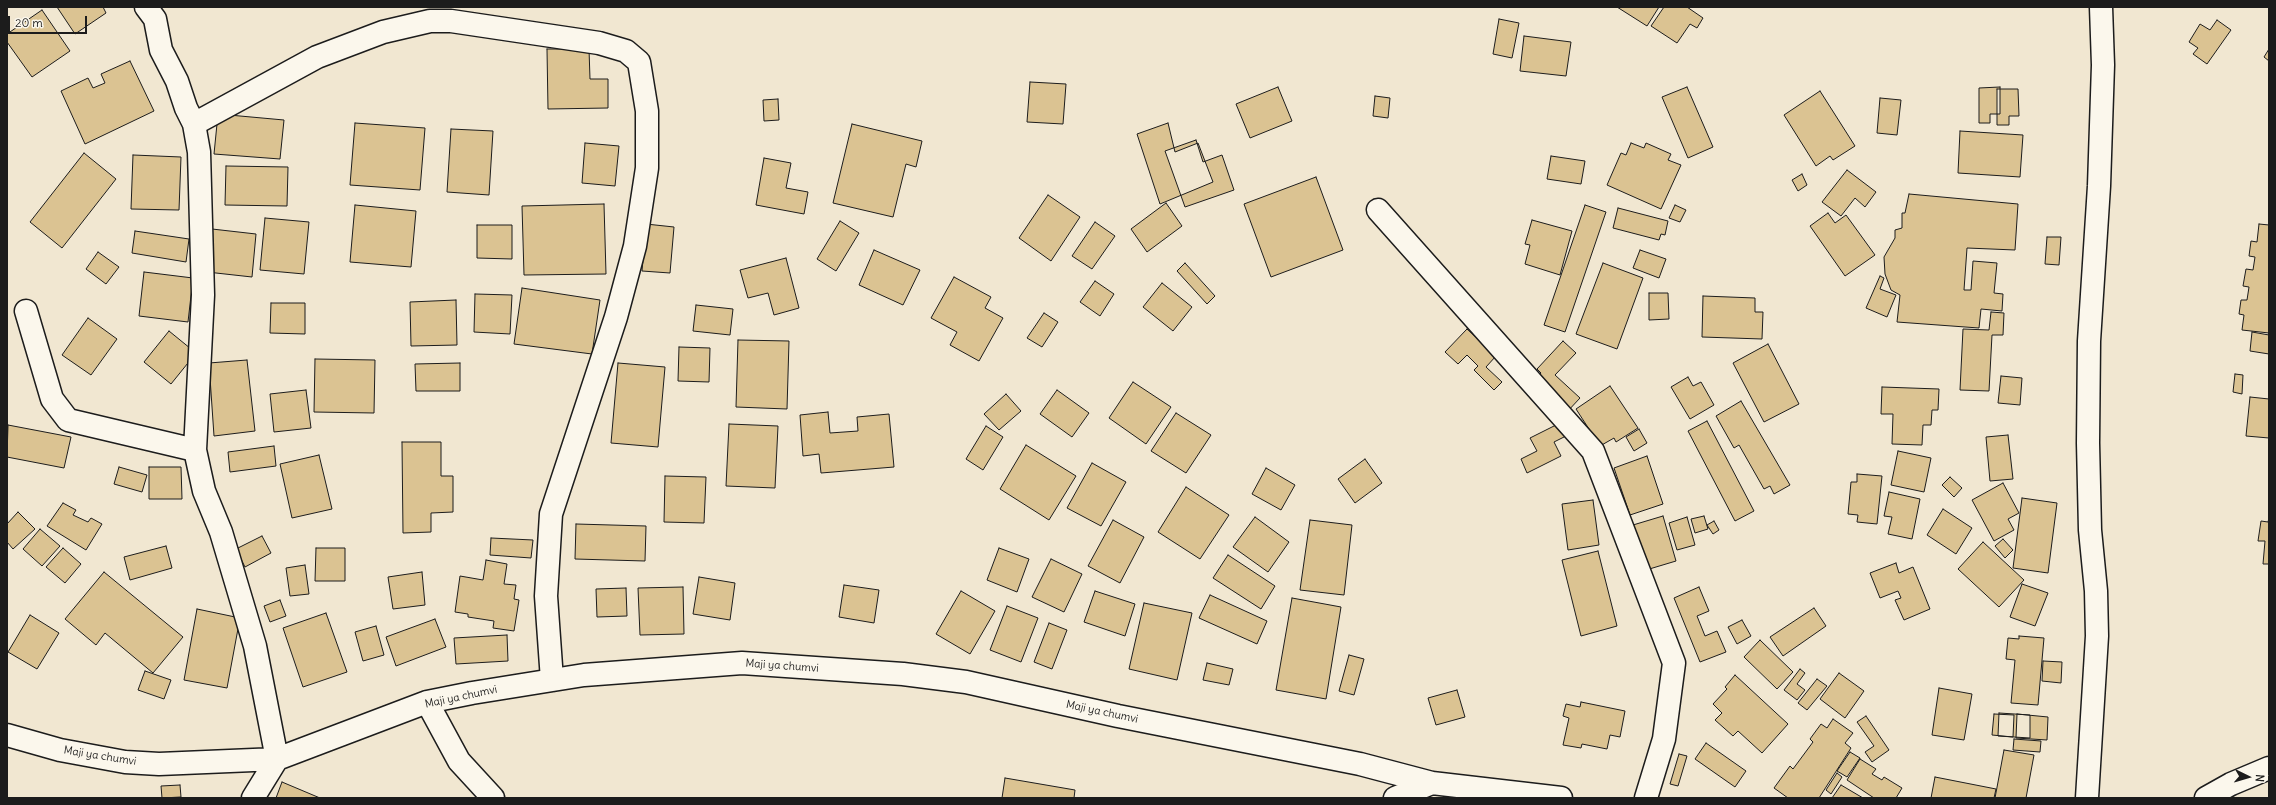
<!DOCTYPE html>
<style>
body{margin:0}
#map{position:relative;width:2276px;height:805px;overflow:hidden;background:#f1e7d1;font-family:Delius,sans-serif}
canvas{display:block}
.frame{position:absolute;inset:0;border:8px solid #1c1c1c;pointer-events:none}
.north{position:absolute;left:2228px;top:757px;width:40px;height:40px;-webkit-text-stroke:3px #fbf7ec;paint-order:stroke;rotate:95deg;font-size:11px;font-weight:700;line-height:16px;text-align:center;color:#1c1c1c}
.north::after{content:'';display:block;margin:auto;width:14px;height:18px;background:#1c1c1c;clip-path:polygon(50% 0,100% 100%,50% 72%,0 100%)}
.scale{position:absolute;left:8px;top:16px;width:79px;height:18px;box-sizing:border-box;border:2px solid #1c1c1c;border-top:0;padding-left:5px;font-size:12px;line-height:14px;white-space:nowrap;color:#1c1c1c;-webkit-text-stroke:3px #fbf7ec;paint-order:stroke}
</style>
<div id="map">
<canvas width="2276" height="805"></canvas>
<div class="frame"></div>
<div class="north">N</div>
<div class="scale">20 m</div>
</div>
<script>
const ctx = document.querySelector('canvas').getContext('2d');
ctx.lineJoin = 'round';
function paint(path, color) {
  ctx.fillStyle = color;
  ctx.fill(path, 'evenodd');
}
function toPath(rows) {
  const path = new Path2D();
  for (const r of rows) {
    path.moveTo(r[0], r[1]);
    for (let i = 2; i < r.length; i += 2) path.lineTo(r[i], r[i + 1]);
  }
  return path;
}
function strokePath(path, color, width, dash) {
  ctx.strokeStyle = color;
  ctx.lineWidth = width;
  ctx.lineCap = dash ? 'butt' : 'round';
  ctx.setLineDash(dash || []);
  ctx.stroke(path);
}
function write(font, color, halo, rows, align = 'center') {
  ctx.font = font + ' Delius,sans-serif';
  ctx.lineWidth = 3.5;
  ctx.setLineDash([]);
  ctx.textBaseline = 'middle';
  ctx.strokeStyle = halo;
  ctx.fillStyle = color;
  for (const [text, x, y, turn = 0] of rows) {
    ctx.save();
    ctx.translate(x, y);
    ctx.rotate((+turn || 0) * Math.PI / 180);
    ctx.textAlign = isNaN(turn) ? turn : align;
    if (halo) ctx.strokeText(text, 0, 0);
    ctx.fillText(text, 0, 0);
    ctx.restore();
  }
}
const building = toPath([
 [57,7,103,7,106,13,75,34,57,7],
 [1617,7,1659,7,1647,26,1617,7],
 [1664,7,1687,7,1703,18,1697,28,1690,24,1677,43,1651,26,1664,7],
 [42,10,70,51,32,77,7,42,7,34,42,10],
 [1499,19,1519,23,1512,58,1493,54,1499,19],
 [2217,20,2231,30,2207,64,2193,54,2198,48,2189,42,2200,24,2210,30,2217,20],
 [1524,36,1571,42,1566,76,1520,71,1524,36],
 [547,49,589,49,590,79,608,79,608,108,548,109,547,49],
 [2269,49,2269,61,2264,57,2269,49],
 [130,61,154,111,85,144,61,91,88,78,93,88,105,83,101,74,130,61],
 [1030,82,1066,84,1063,124,1027,122,1030,82],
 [1278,87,1292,121,1250,138,1236,104,1278,87],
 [1687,87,1713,147,1688,158,1662,97,1687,87],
 [2000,87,2000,114,1990,114,1990,123,1979,123,1979,88,2000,87],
 [1997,89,2018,89,2019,116,2009,116,2009,125,1997,125,1997,89],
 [1820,91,1855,146,1833,160,1830,156,1816,166,1784,115,1820,91],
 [1375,96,1390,98,1388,118,1373,116,1375,96],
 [1880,98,1901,100,1897,135,1877,133,1880,98],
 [778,99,779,120,764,121,763,100,778,99],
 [218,114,284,120,280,159,214,154,218,114],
 [355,123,425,128,420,190,350,185,355,123],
 [1168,123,1175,152,1198,143,1213,182,1160,204,1137,134,1168,123],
 [852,124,922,141,916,167,906,164,893,217,833,203,852,124],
 [451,129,493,131,489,195,447,192,451,129],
 [1960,131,2023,135,2020,177,1958,173,1960,131],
 [1196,140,1203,162,1222,155,1234,190,1185,207,1165,151,1196,140],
 [585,143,619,146,615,186,582,183,585,143],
 [1631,143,1644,148,1646,143,1671,154,1668,160,1681,165,1661,209,1607,185,1621,153,1626,155,1631,143],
 [84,153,116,179,62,248,30,222,84,153],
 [133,155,181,157,179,210,131,209,133,155],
 [1551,156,1585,161,1581,184,1547,179,1551,156],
 [764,158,791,163,786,188,808,192,804,214,756,205,764,158],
 [226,166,288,167,287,206,225,205,226,166],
 [1847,170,1876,192,1865,207,1855,198,1841,216,1822,202,1847,170],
 [1802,174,1807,185,1798,191,1792,180,1802,174],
 [1316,177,1343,250,1271,277,1244,204,1316,177],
 [1909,194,2018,204,2015,250,1967,248,1964,290,1971,290,1973,261,1997,263,1994,293,2003,294,2002,311,1981,309,1979,328,1897,322,1900,295,1891,290,1885,274,1884,257,1895,238,1895,230,1902,228,1902,213,1905,213,1909,194],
 [1048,195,1080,217,1051,261,1019,238,1048,195],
 [1166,203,1182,226,1147,252,1131,229,1166,203],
 [604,204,606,274,524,275,522,206,604,204],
 [355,205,416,211,411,267,350,262,355,205],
 [1585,205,1606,212,1565,332,1544,325,1585,205],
 [1675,205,1686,210,1680,222,1669,218,1675,205],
 [1618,208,1668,221,1665,235,1661,234,1659,240,1613,228,1618,208],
 [1828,213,1835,223,1846,215,1875,255,1845,276,1810,226,1828,213],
 [265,218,309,222,304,274,260,270,265,218],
 [1532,220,1572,231,1560,275,1525,264,1530,245,1525,244,1532,220],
 [840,221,859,233,836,271,817,259,840,221],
 [1095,222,1115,236,1092,269,1072,256,1095,222],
 [646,224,674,227,670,273,642,271,646,224],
 [2259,224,2269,225,2269,333,2242,330,2244,315,2239,314,2241,300,2247,300,2249,287,2243,286,2246,269,2253,270,2255,257,2249,256,2251,241,2257,242,2259,224],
 [477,225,512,225,512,259,477,258,477,225],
 [212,229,256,234,252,277,207,272,212,229],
 [135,231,189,239,186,262,132,253,135,231],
 [2047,237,2061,237,2059,265,2045,264,2047,237],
 [874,250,920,270,903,305,859,285,874,250],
 [1640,250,1666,259,1659,278,1633,268,1640,250],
 [98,252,119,267,106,284,86,269,98,252],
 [786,258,799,308,774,315,768,293,748,298,740,270,786,258],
 [1185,263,1215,296,1207,304,1177,271,1185,263],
 [1603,263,1643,278,1617,349,1576,334,1603,263],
 [144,272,193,278,188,322,139,316,144,272],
 [1880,276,1884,278,1880,289,1896,295,1887,317,1866,308,1880,276],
 [954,277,991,297,985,308,1003,318,979,361,950,345,957,332,931,318,954,277],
 [1095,281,1114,294,1100,316,1080,302,1095,281],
 [1162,283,1192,307,1173,331,1143,307,1162,283],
 [522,288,600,300,592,354,514,344,522,288],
 [1649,293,1668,293,1669,319,1649,320,1649,293],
 [475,294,512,295,510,334,474,332,475,294],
 [1703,296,1755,298,1755,312,1763,312,1762,339,1702,337,1703,296],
 [456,300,457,345,411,346,410,302,456,300],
 [271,303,305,303,305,334,270,333,271,303],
 [696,305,733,309,730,335,693,331,696,305],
 [1991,312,2004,313,2003,335,1992,335,1989,391,1960,390,1963,329,1989,330,1991,312],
 [1044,313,1058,322,1042,347,1027,338,1044,313],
 [88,318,117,339,91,375,62,355,88,318],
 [1467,329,1496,356,1486,367,1502,382,1494,390,1474,370,1478,366,1467,355,1458,364,1445,352,1467,329],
 [169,331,196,353,171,384,144,362,169,331],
 [2252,332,2269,335,2269,354,2250,351,2252,332],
 [738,340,789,341,787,409,736,407,738,340],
 [1563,341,1576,353,1555,375,1580,398,1566,413,1533,382,1541,373,1537,369,1563,341],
 [1768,344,1799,404,1764,422,1733,363,1768,344],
 [679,347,710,348,709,382,678,381,679,347],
 [315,359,375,360,374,413,314,412,315,359],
 [247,360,255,431,214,436,209,363,247,360],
 [460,363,460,391,416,391,415,364,460,363],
 [618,363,665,367,658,447,611,443,618,363],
 [2235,374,2243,375,2242,394,2233,392,2235,374],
 [2001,376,2022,378,2020,405,1998,403,2001,376],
 [1688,377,1693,386,1701,382,1714,405,1690,419,1671,387,1688,377],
 [1133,382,1171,407,1146,444,1109,418,1133,382],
 [1610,386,1638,428,1616,442,1614,438,1600,446,1576,409,1610,386],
 [1882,387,1939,389,1938,410,1932,410,1931,425,1923,425,1922,445,1892,444,1893,414,1881,414,1882,387],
 [306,390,311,428,274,432,270,394,306,390],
 [1057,390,1089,413,1072,437,1040,414,1057,390],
 [1006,394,1021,411,999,430,984,414,1006,394],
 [2250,397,2269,399,2269,438,2246,436,2250,397],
 [1741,401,1790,485,1774,494,1770,486,1764,489,1739,445,1734,448,1716,416,1741,401],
 [828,412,830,433,858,431,857,417,889,414,894,467,821,473,819,454,803,456,800,415,828,412],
 [1176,413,1211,435,1186,473,1151,451,1176,413],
 [1707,421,1754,511,1735,521,1688,431,1707,421],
 [1560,423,1566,436,1554,442,1561,456,1527,473,1521,459,1537,451,1530,438,1560,423],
 [729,424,778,426,775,488,726,486,729,424],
 [8,425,71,437,64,468,7,457,8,425],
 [986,426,1003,437,983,470,966,459,986,426],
 [1639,429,1647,443,1634,451,1626,437,1639,429],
 [2008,435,2013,479,1990,481,1986,437,2008,435],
 [402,442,441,442,441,476,453,476,453,512,431,513,431,532,403,533,402,442],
 [1026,445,1076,476,1049,520,1000,489,1026,445],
 [274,446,276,466,230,472,228,452,274,446],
 [1898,451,1931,458,1924,492,1891,485,1898,451],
 [319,455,332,509,292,518,280,464,319,455],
 [1647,456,1663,504,1630,515,1614,468,1647,456],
 [1365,459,1382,483,1355,503,1338,479,1365,459],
 [1092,463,1126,482,1101,526,1067,508,1092,463],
 [119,467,147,475,142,492,114,484,119,467],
 [149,467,181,467,182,499,149,499,149,467],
 [1266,468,1295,485,1281,510,1252,494,1266,468],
 [1857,474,1882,476,1877,524,1857,522,1858,515,1848,514,1851,482,1857,482,1857,474],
 [665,476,706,477,704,523,664,522,665,476],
 [1950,477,1962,488,1954,497,1942,485,1950,477],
 [2003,483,2019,513,2008,519,2014,530,1994,541,1972,500,2003,483],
 [1186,487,1229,515,1200,559,1158,532,1186,487],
 [1889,492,1920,499,1912,539,1888,534,1892,517,1884,516,1889,492],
 [2022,498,2057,503,2048,573,2013,568,2022,498],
 [1593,500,1599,545,1568,550,1562,504,1593,500],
 [63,503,76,510,73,515,88,522,91,518,102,524,86,550,47,526,63,503],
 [1943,509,1972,528,1956,554,1927,535,1943,509],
 [18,512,35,529,13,549,7,542,7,524,18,512],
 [1663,516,1676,561,1646,570,1633,525,1663,516],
 [1704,516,1708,529,1695,533,1691,519,1704,516],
 [1255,517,1289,542,1268,572,1233,547,1255,517],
 [1687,517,1695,545,1677,550,1669,523,1687,517],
 [2269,518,2269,564,2263,564,2265,541,2258,541,2261,521,2268,522,2269,518],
 [1113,520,1144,537,1120,583,1088,566,1113,520],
 [1310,520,1352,525,1344,595,1300,590,1310,520],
 [1714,521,1719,530,1713,534,1707,525,1714,521],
 [576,524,646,526,645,561,575,559,576,524],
 [40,529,60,546,42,566,23,549,40,529],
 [262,536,271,553,245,567,236,549,262,536],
 [491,538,533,540,531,558,490,555,491,538],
 [2003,539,2013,550,2005,558,1995,546,2003,539],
 [1983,542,2024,580,1999,607,1958,569,1983,542],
 [166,546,172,568,130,580,124,557,166,546],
 [63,548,81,564,65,583,46,567,63,548],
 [316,548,345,548,345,581,315,581,316,548],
 [999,548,1029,559,1017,592,987,580,999,548],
 [1598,551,1617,626,1581,636,1562,560,1598,551],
 [1228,555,1275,586,1261,609,1213,578,1228,555],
 [1051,559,1082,574,1064,612,1032,597,1051,559],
 [486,560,507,564,504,584,516,585,514,599,519,600,514,631,493,628,494,621,468,617,468,614,455,612,460,576,483,580,486,560],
 [1896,563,1899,573,1913,567,1930,609,1904,620,1895,600,1901,598,1898,591,1880,598,1870,573,1896,563],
 [305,565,309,594,290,596,286,568,305,565],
 [104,572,183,637,153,673,105,633,96,645,65,619,104,572],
 [422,572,425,605,393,609,388,577,422,572],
 [699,577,735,583,730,620,693,614,699,577],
 [2022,584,2048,593,2035,626,2010,617,2022,584],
 [844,585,879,590,874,623,839,617,844,585],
 [683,587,684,634,640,635,638,588,683,587],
 [1699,587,1709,611,1697,616,1705,636,1717,631,1726,652,1700,662,1674,598,1699,587],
 [626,588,627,616,597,617,596,589,626,588],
 [961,591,995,611,970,654,936,634,961,591],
 [1095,591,1135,604,1125,636,1084,622,1095,591],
 [1210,595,1267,621,1257,644,1199,618,1210,595],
 [1292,598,1341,607,1326,699,1276,690,1292,598],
 [280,600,286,616,270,622,264,606,280,600],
 [1144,603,1192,613,1177,680,1129,669,1144,603],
 [1007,606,1038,618,1021,662,990,650,1007,606],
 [1814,608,1826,626,1783,656,1770,637,1814,608],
 [197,609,240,618,227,688,184,680,197,609],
 [326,613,347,672,303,687,283,628,326,613],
 [30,615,59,633,37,669,8,652,30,615],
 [435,619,446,647,396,666,386,637,435,619],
 [1742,620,1751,636,1737,644,1728,627,1742,620],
 [1049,623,1067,630,1052,669,1034,662,1049,623],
 [376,626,384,655,363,661,355,632,376,626],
 [507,635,508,661,456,664,454,638,507,635],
 [2019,636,2044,638,2038,705,2011,703,2015,660,2006,659,2008,638,2019,639,2019,636],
 [1760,640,1793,672,1777,689,1744,657,1760,640],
 [1349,655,1364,659,1354,695,1339,691,1349,655],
 [2043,661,2062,662,2061,683,2042,681,2043,661],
 [1207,663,1233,669,1229,685,1203,680,1207,663],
 [1800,669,1805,673,1797,684,1805,690,1797,700,1784,690,1800,669],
 [145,671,171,680,164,699,138,690,145,671],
 [1839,673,1864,691,1845,718,1820,699,1839,673],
 [1735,675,1788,724,1762,753,1738,731,1733,736,1715,720,1722,713,1713,704,1727,689,1725,687,1735,675],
 [1817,679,1827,686,1807,710,1798,703,1817,679],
 [1939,688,1972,694,1964,740,1932,735,1939,688],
 [1457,690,1465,717,1436,725,1428,698,1457,690],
 [1581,702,1625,711,1620,737,1610,735,1607,749,1582,744,1581,748,1563,745,1569,718,1563,716,1566,704,1580,707,1581,702],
 [1999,713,2030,715,2030,738,1998,736,1999,713],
 [1994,714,2014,715,2013,737,1992,735,1994,714],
 [2017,714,2048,717,2047,740,2016,738,2017,714],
 [1866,716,1889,750,1872,762,1865,752,1874,746,1857,722,1866,716],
 [1833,719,1853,733,1845,743,1851,748,1819,798,1788,798,1774,788,1790,766,1793,769,1813,742,1810,739,1821,724,1827,728,1833,719],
 [2014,739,2041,741,2040,752,2013,750,2014,739],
 [1706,743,1746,771,1735,787,1695,759,1706,743],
 [2004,750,2034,755,2026,798,1995,798,2004,750],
 [1850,752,1860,758,1847,777,1837,771,1850,752],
 [1679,754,1687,756,1678,786,1670,784,1679,754],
 [1860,759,1876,769,1872,774,1882,780,1884,777,1902,788,1896,798,1874,798,1847,780,1860,759],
 [1837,773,1842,777,1831,794,1826,790,1837,773],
 [1935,777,1996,789,1994,798,1931,798,1935,777],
 [1005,778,1075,790,1074,798,1002,798,1005,778],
 [282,782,320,798,276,798,282,782],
 [180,785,181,797,162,798,161,786,180,785],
 [1841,785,1863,798,1832,798,1841,785]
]);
const minor = toPath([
 [146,7,155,19,161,50,177,81,186,108,194,124,199,152,203,295,195,450,204,491,221,532,255,646,277,759,253,798],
 [194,124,317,57,383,32,430,21,451,21,599,43,626,51,639,62,647,111,647,168,635,246,616,317,551,514,546,596,552,680],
 [1378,210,1593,451,1674,663,1664,739,1646,798],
 [26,311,52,399,68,420,195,450],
 [427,702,459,761,493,798],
 [7,735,60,750,125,762,159,764,277,759,427,702,472,693,584,675,742,663,903,674,966,682,1118,716,1360,764,1432,783,1561,798],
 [1395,798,1432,783],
 [2087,798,2097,636,2096,591,2090,530,2088,443,2089,341,2099,186,2103,65,2101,7],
 [2206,798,2231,784,2269,768]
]);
const streetNames = [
 ["Maji ya chumvi",782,666,4],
 ["Maji ya chumvi",461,697,-12],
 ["Maji ya chumvi",1102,712,12],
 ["Maji ya chumvi",100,756,9]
];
paint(building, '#dbc392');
strokePath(building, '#1c1c1c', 1);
strokePath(minor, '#1c1c1c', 25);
strokePath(minor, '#fbf7ec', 22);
write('11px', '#1c1c1c', '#fbf7ec', streetNames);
</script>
